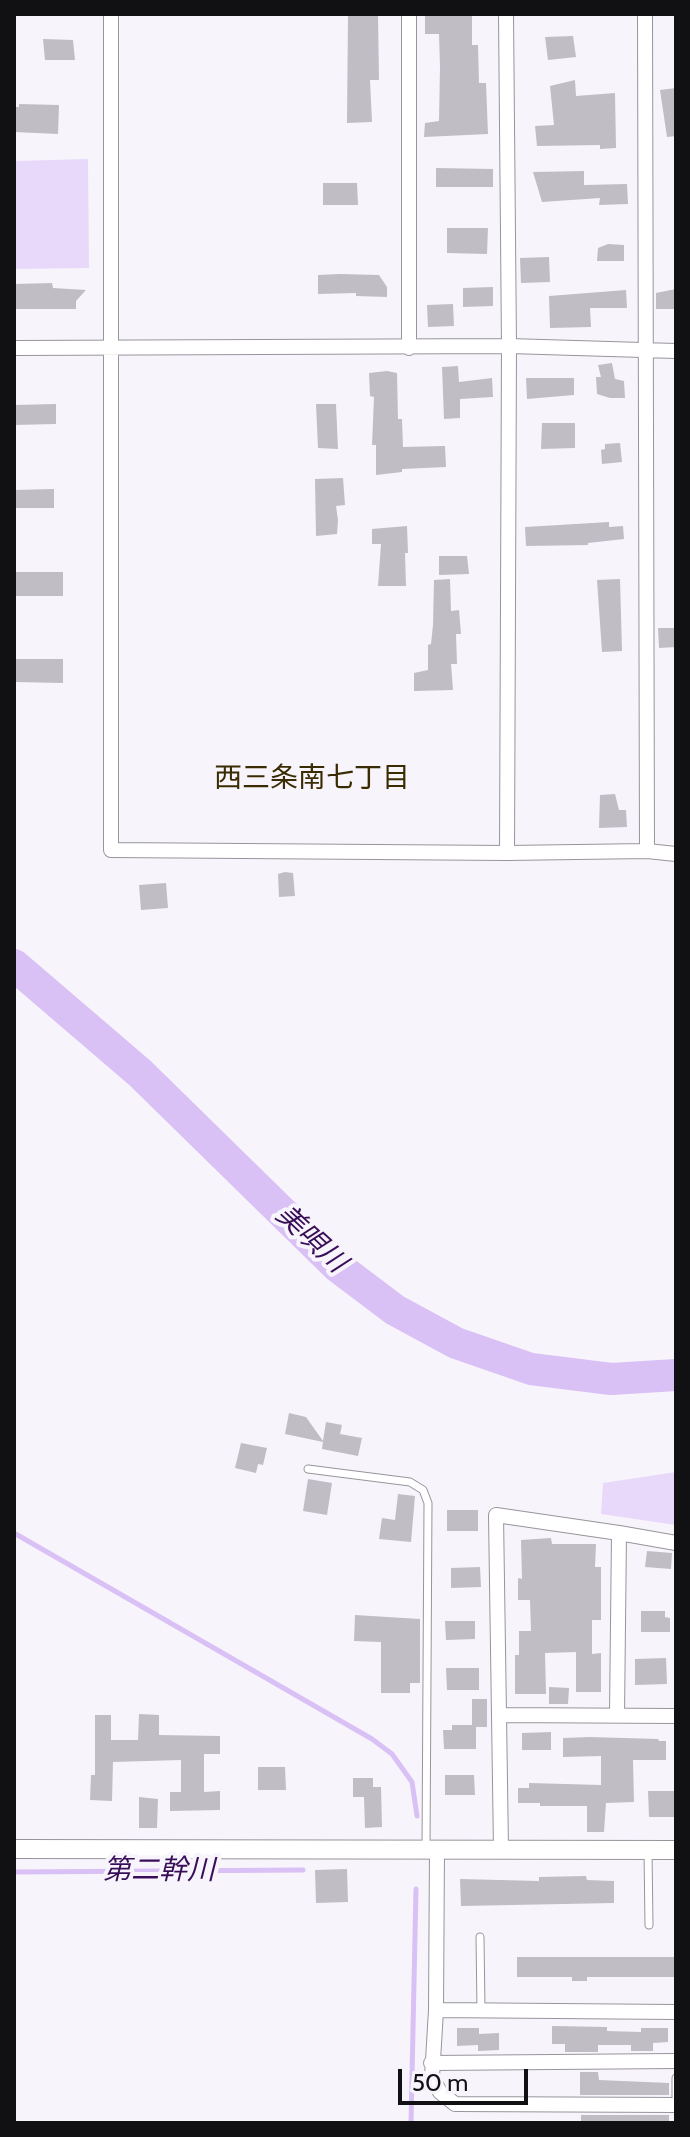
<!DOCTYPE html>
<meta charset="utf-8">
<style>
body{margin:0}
#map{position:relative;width:690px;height:2137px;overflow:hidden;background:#f8f4fc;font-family:Cabin,sans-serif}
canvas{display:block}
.frame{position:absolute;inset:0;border:16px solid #111013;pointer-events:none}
.scale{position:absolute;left:398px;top:2069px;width:130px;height:36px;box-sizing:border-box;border:4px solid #111013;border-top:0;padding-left:10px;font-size:24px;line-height:28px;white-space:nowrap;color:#111013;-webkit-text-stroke:6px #f8f4fc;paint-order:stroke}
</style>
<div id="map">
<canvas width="690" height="2137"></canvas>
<div class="frame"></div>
<div class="scale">50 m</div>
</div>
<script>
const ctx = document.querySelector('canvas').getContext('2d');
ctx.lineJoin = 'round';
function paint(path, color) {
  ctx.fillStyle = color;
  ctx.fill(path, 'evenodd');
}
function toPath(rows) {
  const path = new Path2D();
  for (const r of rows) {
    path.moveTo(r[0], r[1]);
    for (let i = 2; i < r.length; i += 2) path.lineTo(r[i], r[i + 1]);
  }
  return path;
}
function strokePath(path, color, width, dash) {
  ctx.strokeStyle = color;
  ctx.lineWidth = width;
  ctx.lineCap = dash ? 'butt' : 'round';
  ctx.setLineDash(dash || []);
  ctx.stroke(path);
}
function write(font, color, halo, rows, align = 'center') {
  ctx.font = font + ' Cabin,"Noto Sans JP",sans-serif';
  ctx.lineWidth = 8;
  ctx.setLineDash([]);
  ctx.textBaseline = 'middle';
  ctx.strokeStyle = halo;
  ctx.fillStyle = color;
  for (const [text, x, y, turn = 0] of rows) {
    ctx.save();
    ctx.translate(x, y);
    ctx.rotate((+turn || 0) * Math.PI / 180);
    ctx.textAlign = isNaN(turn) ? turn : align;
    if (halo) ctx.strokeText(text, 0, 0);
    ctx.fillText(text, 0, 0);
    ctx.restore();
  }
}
const green = toPath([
 [88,159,89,268,14,269,14,161],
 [676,1472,676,1525,601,1514,603,1483]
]);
const stream = toPath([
 [14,1533,372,1739,392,1754,412,1782,417,1816],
 [14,1872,303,1870],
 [411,2123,416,1889]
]);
const river = toPath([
 [14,965,140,1073,338,1267,395,1310,456,1343,531,1369,611,1379,676,1375]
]);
const building = toPath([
 [348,14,378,14,379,80,370,80,372,122,347,123],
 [425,14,472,14,472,45,478,45,479,83,486,83,488,134,424,137,425,123,439,121,440,67,439,34,425,34],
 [573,36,576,57,548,60,545,37],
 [43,39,73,40,75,60,45,60],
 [575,80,576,96,615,93,616,148,600,149,600,145,537,146,535,126,554,125,550,86],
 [676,88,676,136,667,137,660,90],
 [19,104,59,105,58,134,14,132,14,107,19,107],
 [436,168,493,169,493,187,436,187],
 [584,171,584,185,627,184,628,204,599,205,600,198,542,202,533,172],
 [323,183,357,183,358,205,323,205],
 [447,228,488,228,487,254,447,253],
 [608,244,624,245,624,261,597,261,598,248],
 [549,257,550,282,521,283,520,258],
 [340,274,379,275,387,287,387,297,356,296,356,293,318,294,318,275],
 [52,283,53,288,86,290,76,301,76,309,14,309,14,284],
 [493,287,493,306,463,307,463,288],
 [676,289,676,309,656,309,656,293],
 [626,290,627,308,590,308,591,327,550,328,549,296],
 [453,304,454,326,428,327,427,305],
 [612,363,615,379,624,381,625,398,610,398,597,394,596,377,601,377,598,365],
 [458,366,459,382,492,378,493,397,460,399,460,418,444,419,442,367],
 [387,371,397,373,398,419,402,419,403,447,445,446,446,467,402,469,402,472,376,475,376,445,372,445,374,397,370,396,369,373],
 [526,378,574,378,574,395,527,399],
 [56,404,56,424,14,425,14,405],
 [316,404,336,404,338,449,318,448],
 [542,423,575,423,575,448,541,449],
 [620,443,622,462,602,464,601,450,605,449,605,444],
 [343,478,345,505,336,506,338,520,337,534,316,536,315,479],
 [54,489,54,508,14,508,14,490],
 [609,522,609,527,623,526,624,539,588,543,588,545,526,546,525,527],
 [407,526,408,553,405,553,406,586,378,586,381,544,372,544,372,529],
 [439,556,467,556,469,574,439,575],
 [14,572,63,572,63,596,14,596],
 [450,579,451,611,459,610,461,634,456,634,457,664,451,664,453,690,414,691,414,673,428,670,428,645,431,644,433,625,434,580],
 [620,579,622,651,602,652,597,580],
 [658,628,676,628,676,647,659,648],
 [14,659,63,659,63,683,14,682],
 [615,794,619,810,626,810,627,827,599,828,600,795],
 [285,872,293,873,295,896,279,897,278,874],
 [166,883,168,908,141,910,139,885],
 [289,1413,306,1417,323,1441,326,1422,342,1425,340,1434,362,1438,358,1456,322,1449,323,1442,285,1434],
 [241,1443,267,1448,263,1465,258,1464,256,1473,235,1468],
 [308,1479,332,1483,327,1515,303,1511],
 [398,1494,415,1496,411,1542,379,1539,382,1518,395,1520],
 [447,1510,478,1510,478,1531,447,1531],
 [551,1538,552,1544,596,1544,595,1567,601,1567,601,1620,592,1620,592,1654,601,1653,601,1692,576,1692,576,1652,545,1653,546,1694,515,1694,515,1655,519,1655,519,1631,531,1631,530,1600,518,1600,518,1578,522,1579,521,1540],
 [647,1551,672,1553,671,1569,645,1567],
 [480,1567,481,1587,451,1588,451,1568],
 [641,1611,665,1611,665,1617,670,1618,670,1632,641,1632],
 [355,1615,420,1619,420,1683,410,1683,410,1693,381,1693,381,1642,354,1641],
 [445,1621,475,1621,475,1639,446,1640],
 [666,1658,667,1684,635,1685,635,1659],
 [446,1668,479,1668,479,1690,447,1690],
 [549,1687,569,1688,568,1704,549,1704],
 [472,1699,487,1699,487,1727,476,1727,476,1749,444,1749,443,1730,452,1730,452,1725,472,1725],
 [139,1714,159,1715,159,1735,220,1736,220,1754,204,1754,204,1792,220,1791,220,1810,170,1811,170,1792,181,1792,181,1760,113,1762,112,1801,90,1800,91,1775,95,1775,95,1715,111,1715,111,1740,138,1740],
 [551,1732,551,1750,522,1750,522,1733],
 [589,1737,658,1739,659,1741,666,1741,666,1760,633,1760,634,1802,606,1803,604,1832,587,1832,587,1806,540,1806,540,1803,518,1803,518,1788,529,1788,529,1783,601,1785,601,1756,563,1757,563,1738],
 [258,1767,285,1767,286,1790,258,1790],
 [445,1775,474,1775,475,1795,445,1795],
 [353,1778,373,1778,373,1787,381,1787,382,1827,365,1828,364,1797,353,1797],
 [648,1791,674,1791,675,1817,649,1817],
 [139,1797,158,1799,157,1828,139,1828],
 [347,1869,348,1902,316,1903,315,1870],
 [586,1876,587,1880,614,1881,614,1903,461,1906,460,1879,539,1881,539,1877],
 [517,1957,676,1957,676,1977,587,1977,587,1981,572,1981,572,1977,517,1977],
 [552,2026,607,2027,607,2031,641,2032,641,2028,668,2028,668,2042,653,2043,653,2051,631,2051,631,2045,598,2045,598,2052,565,2052,565,2044,552,2044],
 [457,2028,479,2028,479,2034,499,2033,499,2050,478,2051,478,2045,457,2046],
 [580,2072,598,2072,599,2080,669,2083,669,2095,580,2095],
 [581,2115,669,2115,669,2123,581,2123]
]);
const service = toPath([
 [308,1469,410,1482,423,1490,428,1503,426,1848],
 [648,1851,649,1925],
 [480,1937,481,2011],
 [676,2105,676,2078]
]);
const minor = toPath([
 [111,14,111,850,507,853,647,851,676,854],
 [409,14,409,348],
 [506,14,509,346,507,853],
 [645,14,647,851],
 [14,348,509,346,676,351],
 [499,1715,676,1716],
 [617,1715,619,1533,676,1543],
 [437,1848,436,2010,676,2012],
 [501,1849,496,1515,619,1533],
 [436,2010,432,2077,440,2092,455,2104,676,2105],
 [431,2063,676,2061]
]);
const tertiary = toPath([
 [14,1849,676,1850]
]);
const neighbourhoodNames = [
 ["西三条南七丁目",312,779]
];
const waterNames = [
 ["美唄川",311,1239,43],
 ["第二幹川",159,1871]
];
paint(green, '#e8d9fa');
strokePath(stream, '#d9c1f5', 5);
strokePath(river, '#d9c1f5', 32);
paint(building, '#c0bdc5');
strokePath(service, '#98949c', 9);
strokePath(minor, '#98949c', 16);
strokePath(tertiary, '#98949c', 20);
strokePath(service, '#fff', 7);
strokePath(minor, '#fff', 14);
strokePath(tertiary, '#fff', 18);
write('28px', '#3a2c02', '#f8f4fc', neighbourhoodNames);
write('italic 28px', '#390e59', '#f8f4fc', waterNames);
</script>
